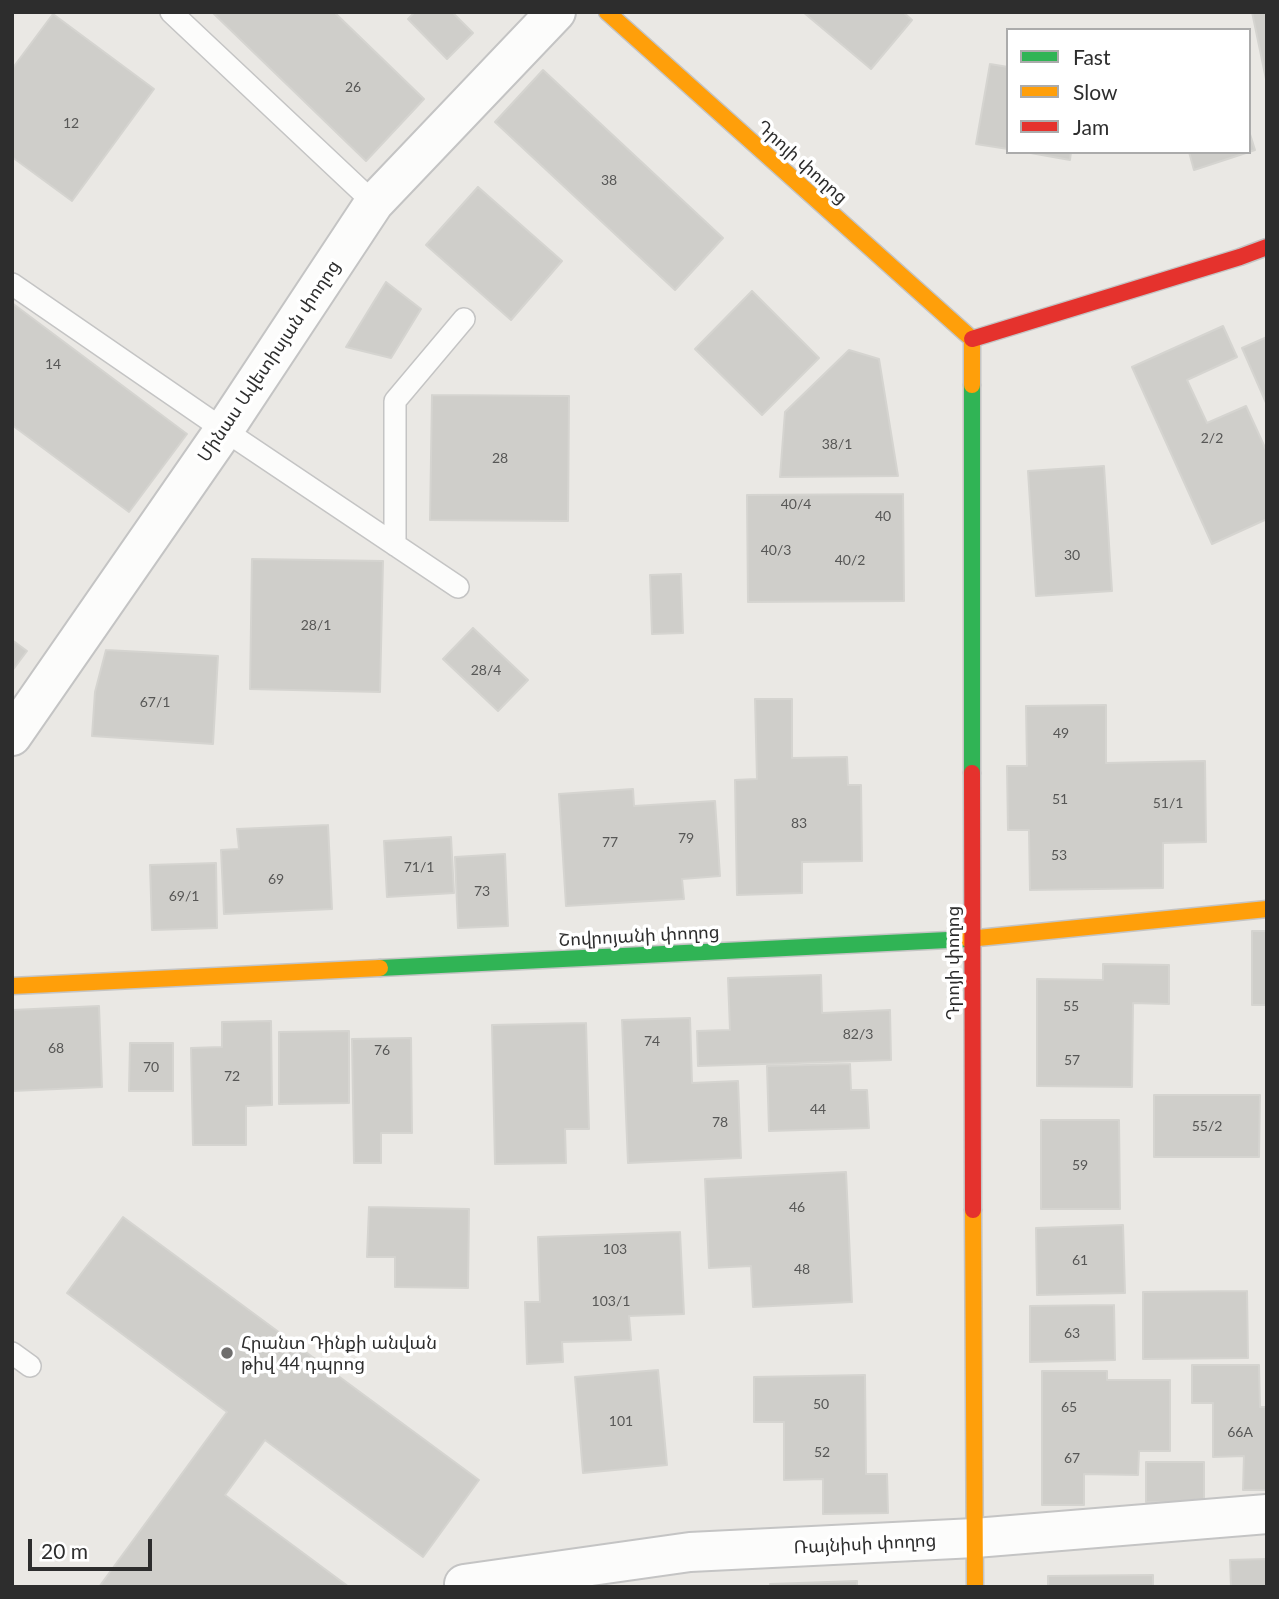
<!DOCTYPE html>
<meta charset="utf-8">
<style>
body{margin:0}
#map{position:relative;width:1279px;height:1599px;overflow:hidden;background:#eae8e4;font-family:Lato,sans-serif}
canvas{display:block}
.frame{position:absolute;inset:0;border:14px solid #2d2d2d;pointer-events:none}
.legend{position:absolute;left:1006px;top:28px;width:245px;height:126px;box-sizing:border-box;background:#fff;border:2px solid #ababab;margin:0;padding:9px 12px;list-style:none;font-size:21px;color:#2d2d2d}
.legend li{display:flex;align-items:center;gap:14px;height:35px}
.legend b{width:35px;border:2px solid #ababab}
.scale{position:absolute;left:28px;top:1539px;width:124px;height:32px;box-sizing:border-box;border:4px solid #2d2d2d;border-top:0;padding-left:9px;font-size:21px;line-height:24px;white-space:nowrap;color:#2d2d2d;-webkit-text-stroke:5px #fff;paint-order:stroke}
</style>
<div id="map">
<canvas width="1279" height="1599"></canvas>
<div class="frame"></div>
<ul class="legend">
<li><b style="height:9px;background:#30b455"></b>Fast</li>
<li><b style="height:9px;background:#ff9f0a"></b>Slow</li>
<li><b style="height:9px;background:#e5322d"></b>Jam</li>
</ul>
<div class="scale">20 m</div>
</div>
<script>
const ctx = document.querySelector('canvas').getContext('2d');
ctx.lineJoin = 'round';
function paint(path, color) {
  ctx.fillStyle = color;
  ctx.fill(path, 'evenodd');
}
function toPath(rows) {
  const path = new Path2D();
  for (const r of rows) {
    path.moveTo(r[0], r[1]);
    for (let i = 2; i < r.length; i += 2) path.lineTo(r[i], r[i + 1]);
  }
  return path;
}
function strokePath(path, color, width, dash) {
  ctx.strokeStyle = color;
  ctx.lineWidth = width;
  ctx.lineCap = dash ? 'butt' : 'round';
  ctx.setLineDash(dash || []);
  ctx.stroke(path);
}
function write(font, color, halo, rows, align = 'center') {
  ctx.font = font + ' Lato,"Noto Sans Armenian",sans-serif';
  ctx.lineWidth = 7;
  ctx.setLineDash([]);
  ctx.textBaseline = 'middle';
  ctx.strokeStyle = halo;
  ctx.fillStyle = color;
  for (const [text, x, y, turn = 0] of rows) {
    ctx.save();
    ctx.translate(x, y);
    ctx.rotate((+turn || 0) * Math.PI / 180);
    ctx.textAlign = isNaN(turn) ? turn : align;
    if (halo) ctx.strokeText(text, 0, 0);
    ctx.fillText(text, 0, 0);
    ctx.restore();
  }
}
const building = toPath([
 [212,12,334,12,424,99,366,161,212,12],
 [415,12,452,12,473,33,447,59,408,19,415,12],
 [803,12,903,12,912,20,871,69,803,12],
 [1252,12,1267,12,1267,84,1252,12],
 [53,14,154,89,72,201,12,157,12,69,53,14],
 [990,64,1008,67,1008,149,976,144,990,64],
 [543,70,723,238,675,290,495,122,543,70],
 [1249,131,1255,150,1194,170,1189,152,1249,152,1249,131],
 [1025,152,1071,152,1070,160,1025,152],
 [478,187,562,261,511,320,426,245,478,187],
 [386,282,421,309,391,358,346,347,386,282],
 [752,291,819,358,762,415,695,349,752,291],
 [12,303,187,434,129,512,12,425,12,303],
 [1223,326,1237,357,1187,380,1207,423,1246,406,1267,452,1267,519,1212,544,1132,367,1223,326],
 [1267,337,1267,405,1242,348,1267,337],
 [849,350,879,359,898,476,780,477,785,412,849,350],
 [432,395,569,396,568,521,430,520,432,395],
 [1104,466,1112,591,1036,596,1028,471,1104,466],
 [903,494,904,601,748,602,747,495,903,494],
 [252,559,383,561,380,692,250,689,252,559],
 [681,574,683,633,652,634,650,575,681,574],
 [473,628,528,680,498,711,443,659,473,628],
 [12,640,27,651,12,671,12,640],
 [106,650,218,656,213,744,92,736,95,692,106,650],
 [755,699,792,699,792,758,847,757,848,785,861,785,862,861,802,862,802,893,737,895,735,780,757,779,755,699],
 [1106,705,1106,763,1205,761,1206,842,1163,843,1163,888,1030,890,1029,830,1008,830,1007,766,1027,766,1026,706,1106,705],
 [633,789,634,806,715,801,720,876,682,879,684,899,566,906,559,794,633,789],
 [328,825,332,909,224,914,221,850,239,849,237,829,328,825],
 [451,837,454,893,387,897,384,841,451,837],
 [505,854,508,926,458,928,455,857,505,854],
 [216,863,217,928,152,930,150,865,216,863],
 [1252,931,1267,931,1267,1005,1252,1005,1252,931],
 [1103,964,1169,965,1169,1004,1133,1003,1132,1087,1037,1086,1037,979,1103,980,1103,964],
 [821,975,822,1013,890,1010,891,1060,698,1066,697,1031,730,1030,728,978,821,975],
 [99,1006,102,1087,12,1091,12,1010,99,1006],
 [690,1018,692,1083,738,1081,741,1158,628,1163,622,1020,690,1018],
 [271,1021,272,1105,246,1106,246,1145,193,1145,191,1048,222,1047,222,1022,271,1021],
 [586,1023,589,1129,565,1129,566,1163,495,1164,492,1025,586,1023],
 [349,1031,349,1103,279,1104,279,1032,349,1031],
 [411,1038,412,1133,381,1133,381,1163,354,1163,352,1039,411,1038],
 [130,1043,173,1043,173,1091,129,1091,130,1043],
 [850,1064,851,1090,867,1090,869,1128,769,1131,767,1066,850,1064],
 [1154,1095,1260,1095,1259,1157,1154,1157,1154,1095],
 [1041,1120,1119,1120,1120,1209,1041,1209,1041,1120],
 [846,1172,852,1302,753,1307,751,1266,709,1268,705,1179,846,1172],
 [369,1207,469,1209,468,1288,395,1287,395,1257,367,1257,369,1207],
 [123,1217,479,1480,423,1557,265,1440,225,1495,349,1587,99,1587,227,1412,67,1293,123,1217],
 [1123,1225,1125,1293,1037,1295,1036,1228,1123,1225],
 [680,1232,684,1314,629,1316,631,1340,562,1342,563,1362,527,1364,525,1302,540,1302,538,1237,680,1232],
 [1247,1291,1248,1358,1143,1359,1143,1292,1247,1291],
 [1114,1305,1115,1360,1030,1362,1030,1306,1114,1305],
 [1192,1365,1259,1365,1260,1407,1267,1407,1267,1490,1243,1490,1244,1456,1213,1457,1213,1403,1192,1403,1192,1365],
 [658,1370,667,1465,583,1473,575,1377,658,1370],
 [1042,1371,1107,1371,1107,1380,1170,1380,1170,1451,1139,1451,1138,1475,1084,1474,1084,1505,1042,1505,1042,1371],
 [865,1375,866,1474,887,1474,888,1513,823,1514,823,1479,784,1480,784,1422,754,1422,754,1377,865,1375],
 [1146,1462,1204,1462,1204,1503,1146,1502,1146,1462],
 [1267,1559,1267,1587,1231,1587,1230,1560,1267,1559],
 [1153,1575,1153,1587,1048,1587,1048,1576,1153,1575],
 [857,1581,857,1587,771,1587,770,1584,857,1581]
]);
const lane = toPath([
 [171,12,374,203],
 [12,284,224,430,458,587],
 [395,545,395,401,464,319],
 [12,1353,30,1366]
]);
const street = toPath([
 [12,736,224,430,374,203,556,12],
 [464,1584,690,1552,975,1538,1267,1514]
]);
const fast = toPath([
 [972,773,972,385],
 [380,968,968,939]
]);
const slow = toPath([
 [607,12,972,339,972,385],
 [968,939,1267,909],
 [12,986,380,968],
 [973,1210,975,1587]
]);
const jam = toPath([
 [972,339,1240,257,1267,247],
 [972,773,973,1210]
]);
const markers = [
 [227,1353,7,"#6f6e6d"]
];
const numberNames = [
 ["26",353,87],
 ["12",71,123],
 ["38",609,180],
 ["14",53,364],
 ["2/2",1212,438],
 ["38/1",837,444],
 ["28",500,458],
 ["40/4",796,504],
 ["40",883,516],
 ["40/3",776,550],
 ["30",1072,555],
 ["40/2",850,560],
 ["28/1",316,625],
 ["28/4",486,670],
 ["67/1",155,702],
 ["49",1061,733],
 ["51",1060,799],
 ["51/1",1168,803],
 ["83",799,823],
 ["79",686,838],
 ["77",610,842],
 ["53",1059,855],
 ["71/1",419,867],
 ["69",276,879],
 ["73",482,891],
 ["69/1",184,896],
 ["55",1071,1006],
 ["82/3",858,1034],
 ["74",652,1041],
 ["68",56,1048],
 ["76",382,1050],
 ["57",1072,1060],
 ["70",151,1067],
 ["72",232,1076],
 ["44",818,1109],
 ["78",720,1122],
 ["55/2",1207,1126],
 ["59",1080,1165],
 ["46",797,1207],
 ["103",615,1249],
 ["61",1080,1260],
 ["48",802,1269],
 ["103/1",611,1301],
 ["63",1072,1333],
 ["50",821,1404],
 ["65",1069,1407],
 ["101",621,1421],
 ["66A",1240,1432],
 ["52",822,1452],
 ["67",1072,1458]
];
const streetNames = [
 ["Դրոյի փողոց",802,162,42],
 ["Մինաս Ավետիսյան փողոց",269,361,-56],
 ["Շովրոյանի փողոց",639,936,-3],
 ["Դրոյի փողոց",953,963,-90],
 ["Ռայնիսի փողոց",865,1544,-3]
];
const poiNames = [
 ["Հրանտ Դինքի անվան",241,1343],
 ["թիվ 44 դպրոց",241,1364]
];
paint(building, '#cfceca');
strokePath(building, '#d5d4d0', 2);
strokePath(lane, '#c4c4c4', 24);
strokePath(street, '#c4c4c4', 42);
strokePath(fast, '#c4c4c4', 19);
strokePath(slow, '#c4c4c4', 19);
strokePath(jam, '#c4c4c4', 19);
strokePath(lane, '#fcfcfb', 21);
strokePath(street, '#fcfcfb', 38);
strokePath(fast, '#30b455', 16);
strokePath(slow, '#ff9f0a', 16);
strokePath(jam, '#e5322d', 16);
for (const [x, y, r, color] of markers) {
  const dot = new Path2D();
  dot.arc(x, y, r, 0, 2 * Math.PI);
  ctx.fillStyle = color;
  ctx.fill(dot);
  strokePath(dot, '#fff', 2.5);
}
write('14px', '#575756', null, numberNames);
write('18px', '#2d2d2d', '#fff', streetNames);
write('18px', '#2d2d2d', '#fff', poiNames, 'left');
</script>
